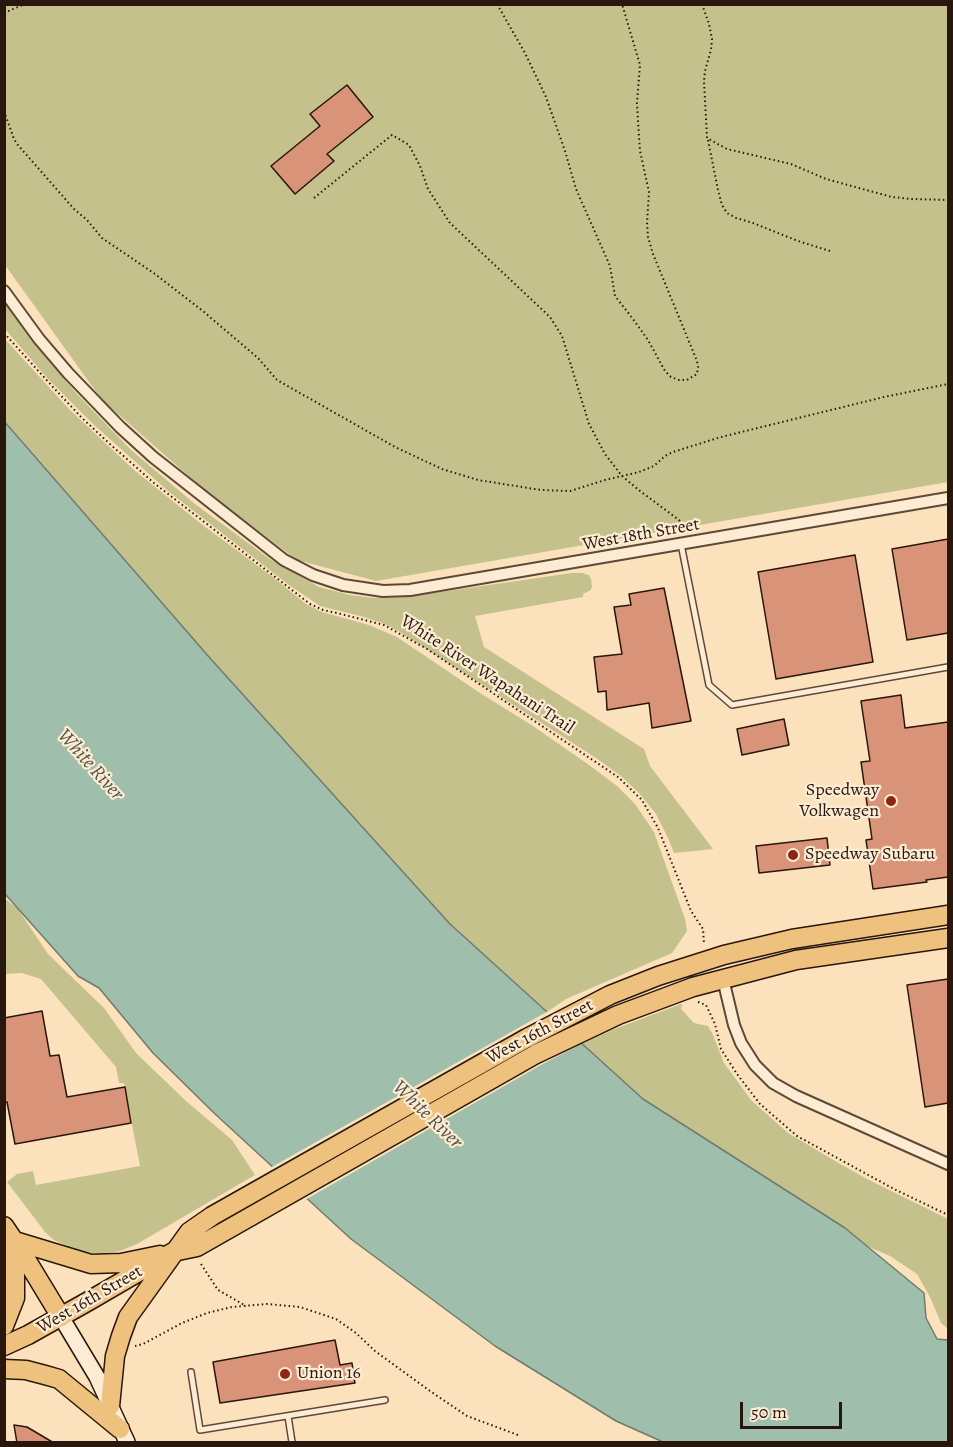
<!DOCTYPE html>
<style>
body{margin:0}
#map{position:relative;width:953px;height:1447px;overflow:hidden;background:#fbe2bc;font-family:Alegreya,serif}
canvas{display:block}
.frame{position:absolute;inset:0;border:6px solid #29160c;pointer-events:none}
.scale{position:absolute;left:740px;top:1402px;width:102px;height:27px;box-sizing:border-box;border:3px solid #29160c;border-top:0;padding-left:8px;font-size:18px;line-height:21px;white-space:nowrap;color:#29160c;-webkit-text-stroke:4px #fcecd3;paint-order:stroke}
</style>
<div id="map">
<canvas width="953" height="1447"></canvas>
<div class="frame"></div>
<div class="scale">50 m</div>
</div>
<script>
const ctx = document.querySelector('canvas').getContext('2d');
ctx.lineJoin = 'round';
function paint(path, color) {
  ctx.fillStyle = color;
  ctx.fill(path, 'evenodd');
}
function toPath(rows) {
  const path = new Path2D();
  for (const r of rows) {
    path.moveTo(r[0], r[1]);
    for (let i = 2; i < r.length; i += 2) path.lineTo(r[i], r[i + 1]);
  }
  return path;
}
function strokePath(path, color, width, dash) {
  ctx.strokeStyle = color;
  ctx.lineWidth = width;
  ctx.lineCap = dash ? 'butt' : 'round';
  ctx.setLineDash(dash || []);
  ctx.stroke(path);
}
function write(font, color, halo, rows, align = 'center') {
  ctx.font = font + ' Alegreya,serif';
  ctx.lineWidth = 4.5;
  ctx.setLineDash([]);
  ctx.textBaseline = 'middle';
  ctx.strokeStyle = halo;
  ctx.fillStyle = color;
  for (const [text, x, y, turn = 0] of rows) {
    ctx.save();
    ctx.translate(x, y);
    ctx.rotate((+turn || 0) * Math.PI / 180);
    ctx.textAlign = isNaN(turn) ? turn : align;
    if (halo) ctx.strokeText(text, 0, 0);
    ctx.fillText(text, 0, 0);
    ctx.restore();
  }
}
const green = toPath([
 [4,5,948,5,948,482,376,581,297,560,208,493,102,400,5,265],
 [5,304,32,341,77,394,131,450,195,504,270,559,319,587,350,595,374,598,406,597,572,573,582,573,589,575,591,579,592,586,591,590,583,594,583,597,475,616,484,647,644,749,650,766,713,849,674,853,668,838,656,814,640,794,621,776,596,758,400,632,385,624,364,617,320,606,289,585,168,491,93,424,49,380,5,329],
 [4,338,69,409,134,470,200,523,274,578,306,604,322,612,369,625,397,637,480,693,533,726,589,765,617,786,635,804,654,832,685,919,687,931,672,953,566,999,547,1012,450,924,209,657,5,421],
 [4,898,18,909,48,954,104,1008,136,1053,186,1101,232,1140,255,1175,137,1244,120,1251,98,1254,75,1250,54,1240,45,1232,7,1182,17,1174,33,1171,36,1185,140,1166,124,1083,119,1083,116,1067,41,979,22,973,5,974],
 [681,1004,682,1005,681,1009,694,1023,708,1026,713,1035,724,1063,751,1100,788,1133,835,1161,867,1179,948,1219,948,1329,941,1323,930,1297,917,1274,890,1256,867,1246,845,1228,643,1099,582,1044,612,1030]
]);
const water = toPath([
 [4,421,209,657,450,924,643,1099,845,1228,924,1293,926,1318,937,1339,948,1340,948,1442,663,1442,616,1421,495,1346,351,1239,214,1113,153,1053,99,988,78,976,5,894,4,421]
]);
const pier = toPath([
 [550,1010,585,1042,541,1065,305,1200,270,1168]
]);
const building = toPath([
 [347,85,373,117,327,154,334,161,295,194,271,166,320,126,310,114,347,85],
 [948,539,948,633,907,640,892,549,948,539],
 [855,555,873,662,776,679,758,572,855,555],
 [664,588,691,721,652,728,649,703,607,710,606,691,598,692,594,657,622,654,614,607,631,605,629,594,664,588],
 [901,695,905,728,948,722,948,877,926,880,927,882,873,889,866,840,872,839,861,762,870,761,861,701,901,695],
 [784,719,789,745,742,755,737,729,784,719],
 [827,838,830,865,759,873,756,846,827,838],
 [948,979,948,1103,925,1107,907,985,948,979],
 [42,1011,50,1056,59,1055,67,1097,125,1087,131,1123,15,1144,7,1102,4,1102,4,1018,42,1011],
 [335,1340,340,1365,352,1363,355,1383,220,1403,213,1362,335,1340],
 [14,1425,27,1427,54,1443,17,1443,14,1425]
]);
const path = toPath([
 [497,4,525,53,546,97,565,151,576,189,610,266,615,296,633,319,648,340,665,371,671,377,679,380,687,380,697,374,698,367,697,361,653,254,648,237,647,223,649,192,640,151,639,137,637,103,640,65,622,4],
 [702,4,709,24,712,39,711,50,705,71,704,81,707,138,727,149,791,164,826,179,892,197,912,199,948,200],
 [4,13,25,4],
 [4,111,14,139,17,144,74,209,87,220,102,238,155,274,204,312,258,358,277,380,395,447,442,469,478,480,541,490,570,491,605,480,639,472,654,466,665,456,673,452,721,437,884,397,948,384],
 [708,140,718,190,722,205,727,213,736,218,753,223,798,241,830,251],
 [314,198,392,135,409,145,420,166,428,189,450,223,550,317,562,336,589,424,605,454,622,476,640,491,679,520,686,530],
 [4,333,52,386,82,418,111,445,154,483,310,604,323,610,337,613,384,625,427,649,618,777,642,800,658,828,691,911,703,929,704,944],
 [698,1002,706,1005,715,1024,721,1049,737,1074,760,1104,797,1136,894,1189,948,1215],
 [201,1264,218,1290,246,1306],
 [135,1346,143,1344,182,1323,207,1313,232,1307,267,1304,300,1307,336,1319,356,1333,375,1351,430,1391,467,1416,518,1435]
]);
const lane = toPath([
 [681,544,709,685,732,705,948,667],
 [191,1372,200,1430,385,1400],
 [288,1416,292,1442]
]);
const street = toPath([
 [4,291,39,339,68,373,120,427,153,457,284,560,313,575,343,585,383,591,410,590,948,498],
 [723,979,734,1025,741,1043,755,1065,773,1083,796,1096,948,1164]
]);
const secondary = toPath([
 [61,1317,97,1377,127,1442]
]);
const primary = toPath([
 [4,1226,21,1251,61,1317],
 [15,1241,91,1264,121,1263,160,1255],
 [4,1326,15,1298,15,1241],
 [4,1346,28,1335,87,1302,173,1252,197,1247,536,1054,618,1015,693,987,796,960,948,938],
 [4,1369,26,1370,45,1375,59,1379,120,1429],
 [110,1406,115,1356,121,1336,128,1317,189,1232,212,1216,527,1038,610,995,658,976,724,955,792,939,948,915]
]);
const markers = [
 [891,801,6,"#8f2418"],
 [793,855,6,"#8f2418"],
 [285,1374,6,"#8f2418"]
];
const streetNames = [
 ["West 18th Street",641,535,-10],
 ["White River Wapahani Trail",487,675,33],
 ["West 16th Street",540,1032,-28],
 ["West 16th Street",90,1300,-30]
];
const poiNames = [
 ["Speedway",879,791,"right"],
 ["Volkwagen",879,812,"right"],
 ["Speedway Subaru",805,855],
 ["Union 16",297,1374]
];
const waterNames = [
 ["White River",90,765,48],
 ["White River",427,1115,44]
];
paint(green, '#c5c18c');
paint(water, '#9fbeac');
strokePath(water, '#707b6c', 1.5);
paint(pier, '#fbe2bc');
paint(building, '#d89379');
strokePath(building, '#29160c', 1.5);
strokePath(lane, '#5e4938', 8);
strokePath(street, '#5e4938', 14);
strokePath(secondary, '#29160c', 18);
strokePath(primary, '#29160c', 21);
strokePath(path, '#29160c', 2, [1.5, 3]);
strokePath(lane, '#fcecd3', 5);
strokePath(street, '#fcecd3', 10);
strokePath(secondary, '#fcecd3', 15);
strokePath(primary, '#eec17e', 18);
for (const [x, y, r, color] of markers) {
  const dot = new Path2D();
  dot.arc(x, y, r, 0, 2 * Math.PI);
  ctx.fillStyle = color;
  ctx.fill(dot);
  strokePath(dot, '#fcecd3', 2);
}
write('18px', '#29160c', '#fcecd3', streetNames);
write('18px', '#29160c', '#fcecd3', poiNames, 'left');
write('italic 20px', '#525144', '#fcecd3', waterNames);
</script>
